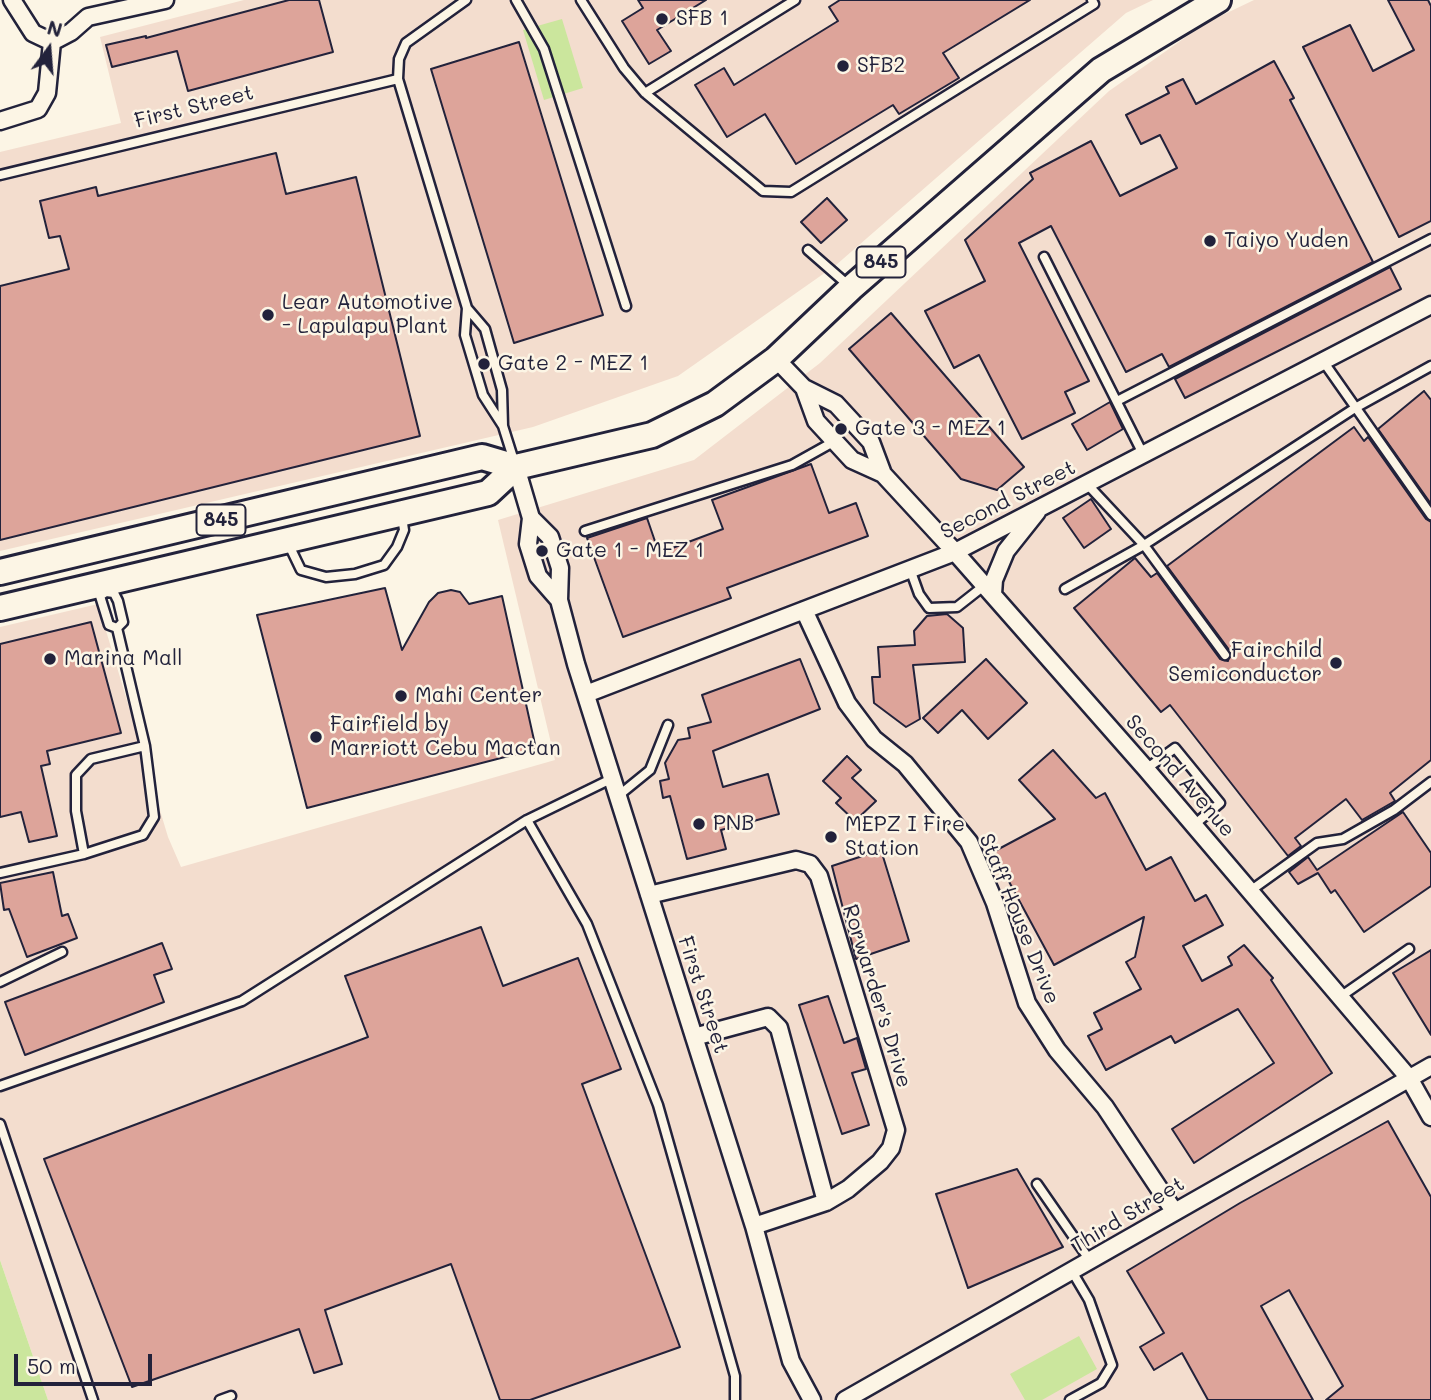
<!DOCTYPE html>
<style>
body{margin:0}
#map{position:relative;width:1431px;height:1400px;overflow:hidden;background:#fcf5e5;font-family:Mali,sans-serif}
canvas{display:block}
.north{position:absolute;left:14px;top:14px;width:70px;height:70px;-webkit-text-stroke:5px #fcf5e5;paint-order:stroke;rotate:16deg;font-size:19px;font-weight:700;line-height:28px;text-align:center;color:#22223b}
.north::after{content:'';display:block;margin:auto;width:24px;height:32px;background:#22223b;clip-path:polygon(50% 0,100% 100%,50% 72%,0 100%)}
.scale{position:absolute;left:14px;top:1354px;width:138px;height:32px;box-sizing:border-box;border:4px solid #22223b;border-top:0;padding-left:9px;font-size:21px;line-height:24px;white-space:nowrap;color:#22223b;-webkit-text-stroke:5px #fcf5e5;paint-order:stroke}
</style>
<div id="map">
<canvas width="1431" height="1400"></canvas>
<div class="north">N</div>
<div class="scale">50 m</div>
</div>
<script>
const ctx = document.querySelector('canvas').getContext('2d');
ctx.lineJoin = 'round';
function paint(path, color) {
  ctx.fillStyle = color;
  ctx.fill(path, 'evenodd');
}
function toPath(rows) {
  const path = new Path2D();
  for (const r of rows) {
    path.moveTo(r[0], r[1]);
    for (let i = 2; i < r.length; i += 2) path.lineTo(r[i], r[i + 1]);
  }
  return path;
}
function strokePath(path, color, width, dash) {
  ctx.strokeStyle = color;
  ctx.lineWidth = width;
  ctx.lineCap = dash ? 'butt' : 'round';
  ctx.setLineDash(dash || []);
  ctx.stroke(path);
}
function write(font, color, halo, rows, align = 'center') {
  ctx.font = font + ' Mali,sans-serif';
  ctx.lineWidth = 5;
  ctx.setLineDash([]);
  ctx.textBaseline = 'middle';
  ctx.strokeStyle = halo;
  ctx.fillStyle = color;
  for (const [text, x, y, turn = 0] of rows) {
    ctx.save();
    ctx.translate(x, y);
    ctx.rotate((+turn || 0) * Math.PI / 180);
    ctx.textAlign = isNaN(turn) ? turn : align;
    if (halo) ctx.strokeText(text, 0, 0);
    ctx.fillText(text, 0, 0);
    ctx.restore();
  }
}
const built = toPath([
 [244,0,1153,0,1126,13,836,265,678,376,533,427,0,551,0,152,121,123,100,37],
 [1254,0,1431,0,1431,1400,48,1400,0,1260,0,627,98,604,168,837,181,867,555,760,498,520,694,460,820,363,1109,91,1206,23]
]);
const green = toPath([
 [562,19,583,88,544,100,523,30],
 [0,1260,48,1400,0,1400],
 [1079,1336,1097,1369,1042,1400,1025,1400,1010,1374]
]);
const building = toPath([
 [289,0,319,0,333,52,188,91,177,51,112,67,106,45,146,36,146,38,289,0],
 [638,0,706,0,657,30,671,51,649,64,622,21,643,8,638,0],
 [840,0,1030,0,943,53,959,78,899,114,893,105,796,164,765,114,727,137,695,85,724,68,734,85,838,21,829,7,840,0],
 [1388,0,1428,0,1431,6,1431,221,1399,237,1303,47,1350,25,1373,71,1414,50,1388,0],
 [519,42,603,315,514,343,431,69,519,42],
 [1274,61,1294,98,1290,100,1373,262,1169,367,1162,354,1126,372,1051,226,1019,243,1089,381,1065,392,1075,413,1022,439,979,355,954,368,925,311,985,281,965,240,1033,179,1030,173,1091,141,1120,196,1177,168,1160,135,1141,144,1126,115,1169,93,1166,87,1183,79,1196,104,1274,61],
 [276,153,286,194,356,177,420,436,0,540,0,286,69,269,60,236,49,238,40,201,96,187,98,196,276,153],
 [827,198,847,220,821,243,801,222,827,198],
 [1390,267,1401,289,1185,398,1175,379,1390,267],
 [891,313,1024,467,997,490,961,479,849,349,891,313],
 [1424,391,1431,400,1431,504,1378,429,1424,391],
 [1110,402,1123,429,1087,450,1072,424,1110,402],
 [1354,427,1364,441,1368,437,1426,519,1431,522,1431,760,1390,793,1395,801,1362,820,1346,799,1295,838,1301,846,1288,856,1170,705,1161,712,1074,608,1135,558,1151,577,1157,573,1220,659,1228,661,1230,651,1167,566,1354,427],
 [811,464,829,513,856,503,868,536,727,588,731,598,623,637,587,538,647,518,659,553,723,529,712,500,811,464],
 [1091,499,1111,529,1084,548,1063,518,1091,499],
 [385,588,402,650,429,602,438,593,451,590,460,592,469,604,502,596,536,749,307,808,257,615,385,588],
 [947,614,963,628,965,662,913,665,920,719,906,727,874,703,872,677,880,677,878,647,915,645,914,631,927,616,947,614],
 [91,622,121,733,47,751,50,764,41,766,57,836,29,842,21,812,0,817,0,644,91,622],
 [800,659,820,709,713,751,723,787,768,774,779,814,721,830,726,849,687,859,670,796,663,798,660,781,669,779,665,763,678,740,690,738,688,728,711,722,702,695,800,659],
 [986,659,1027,703,988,739,962,710,938,733,923,718,986,659],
 [1053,750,1096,798,1105,793,1146,870,1171,857,1195,901,1206,895,1223,925,1183,946,1202,981,1232,965,1228,957,1244,945,1273,978,1271,980,1332,1073,1194,1163,1172,1129,1274,1063,1238,1009,1175,1043,1171,1036,1106,1070,1088,1036,1102,1029,1094,1013,1141,989,1126,962,1135,957,1144,917,1054,965,993,852,1055,819,1019,780,1053,750],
 [847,756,861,770,852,778,876,801,855,821,836,803,841,798,823,781,847,756],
 [1403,812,1431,853,1431,886,1364,932,1335,890,1331,893,1318,873,1298,884,1289,872,1308,857,1317,870,1403,812],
 [881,850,909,941,856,959,832,866,881,850],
 [53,872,62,916,68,914,77,938,27,957,9,909,4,910,0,883,53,872],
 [481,927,503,986,578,958,621,1069,582,1084,680,1347,530,1400,500,1400,451,1264,325,1310,342,1364,314,1373,299,1329,132,1387,44,1159,368,1037,345,976,481,927],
 [162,943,172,969,154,975,164,1002,25,1055,5,1002,162,943],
 [1431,950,1431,1035,1393,973,1431,950],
 [828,996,844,1043,857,1038,866,1069,852,1073,869,1125,842,1134,799,1005,828,996],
 [1388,1121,1431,1197,1431,1400,1326,1400,1343,1386,1289,1290,1261,1306,1313,1400,1208,1400,1182,1353,1154,1370,1140,1347,1164,1333,1127,1271,1240,1203,1388,1121],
 [1017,1169,1063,1247,968,1288,936,1194,1017,1169]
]);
const lane = toPath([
 [466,0,406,43,399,59,398,79,467,308,465,335,483,395,503,426,514,461],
 [516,0,544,49,626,306],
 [581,0,624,68,645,93,763,191,791,192,1094,4,1092,0],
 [645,93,795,0],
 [0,175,398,79],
 [808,250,848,285],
 [1044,257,1143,454],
 [467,308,485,329,502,390,503,426],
 [1323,361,1431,515],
 [1117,401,1431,239],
 [1087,484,1144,545,1225,655],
 [585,531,792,465,835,441],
 [288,543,301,570,326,577,355,574,384,565,397,547,404,530,402,517],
 [910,569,919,594,929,608,957,607,985,585],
 [1065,589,1144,545,1355,408,1431,366],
 [106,592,114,593,118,601,123,622,117,628],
 [1146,769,1175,748,1220,803,1194,825],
 [618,796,650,770,668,725],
 [527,820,587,924,658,1105,735,1376,735,1400],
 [84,854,76,811,76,775,91,759,145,746],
 [0,873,84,854,143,835,154,817,145,746,117,628,109,625,100,596,106,592],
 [1250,891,1317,843,1343,839,1394,810,1431,782],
 [0,982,62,952],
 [1340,997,1409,949],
 [0,1086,242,1001,527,820,613,778],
 [0,1124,93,1400],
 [1037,1184,1091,1262],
 [220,1400,231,1396],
 [1070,1400,1101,1383,1112,1365,1089,1300,1073,1273]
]);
const street = toPath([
 [12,0,33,33,52,42],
 [52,42,71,32,88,17,165,0],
 [0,121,38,109,47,93,52,42],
 [776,359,804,388,836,404,871,442,883,474],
 [804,388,816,421,852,460,883,474,955,552,1146,769,1409,1078,1431,1117],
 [516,467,531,518,528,544,538,576,559,600],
 [531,518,550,537,560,568,559,600,576,664,754,1226,791,1361,812,1400],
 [993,594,994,580,1006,551,1037,512],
 [804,610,847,703,874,739,905,764,969,842,995,903,1027,1003,1057,1050,1105,1107,1174,1211],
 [586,694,955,552,1431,305],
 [649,895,796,860,810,864,819,876,896,1130,891,1148,880,1162,848,1189,826,1202,754,1226],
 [694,1037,768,1017,779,1028,826,1202],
 [845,1400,1431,1066]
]);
const primary = toPath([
 [0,572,482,457,516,467,652,435,715,404,776,359,851,288,1101,70,1218,0],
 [0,608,488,493,516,467]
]);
const markers = [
 [662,19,7,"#22223b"],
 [843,66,7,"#22223b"],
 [1210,241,7,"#22223b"],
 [268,315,7,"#22223b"],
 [484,364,7,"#22223b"],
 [841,429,7,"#22223b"],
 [542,551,7,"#22223b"],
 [50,659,7,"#22223b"],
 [1336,663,7,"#22223b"],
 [401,696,7,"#22223b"],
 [316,737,7,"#22223b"],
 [699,824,7,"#22223b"],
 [831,837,7,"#22223b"]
];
const shields = [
 [881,262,49],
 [221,520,49]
];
const shieldNames = [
 ["845",881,262],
 ["845",221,520]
];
const poiNames = [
 ["SFB 1",676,19],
 ["SFB2",857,66],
 ["Taiyo Yuden",1224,241],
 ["Lear Automotive",282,303],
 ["- Lapulapu Plant",282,327],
 ["Gate 2 - MEZ 1",498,364],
 ["Gate 3 - MEZ 1",855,429],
 ["Gate 1 - MEZ 1",556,551],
 ["Fairchild",1322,651,"right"],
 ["Semiconductor",1322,675,"right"],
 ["Marina Mall",64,659],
 ["Mahi Center",415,696],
 ["Fairfield by",330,725],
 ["Marriott Cebu Mactan",330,749],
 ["PNB",713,824],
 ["MEPZ I Fire",845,825],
 ["Station",845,849]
];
const streetNames = [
 ["First Street",194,107,-14],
 ["Second Street",1008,500,-27],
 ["Second Avenue",1180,776,49],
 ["Staff House Drive",1019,919,68],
 ["First Street",703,995,72],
 ["Rorwarder's Drive",877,996,73],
 ["Third Street",1128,1215,-31]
];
paint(built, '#f3ddce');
paint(green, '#cbe69d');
paint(building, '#dda49a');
strokePath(building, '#22223b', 2);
strokePath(lane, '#22223b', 13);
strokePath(street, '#22223b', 21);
strokePath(primary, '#22223b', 30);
strokePath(lane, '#fcf5e5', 8);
strokePath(street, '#fcf5e5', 16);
strokePath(primary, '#fcf5e5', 24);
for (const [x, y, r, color] of markers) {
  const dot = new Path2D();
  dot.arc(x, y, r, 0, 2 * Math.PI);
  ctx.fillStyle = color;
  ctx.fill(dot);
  strokePath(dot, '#fcf5e5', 2.5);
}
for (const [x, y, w] of shields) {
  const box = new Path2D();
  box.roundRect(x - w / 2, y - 15.5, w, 31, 5);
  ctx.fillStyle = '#fcf5e5';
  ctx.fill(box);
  strokePath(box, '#22223b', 2);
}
write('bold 19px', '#22223b', null, shieldNames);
write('21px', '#22223b', '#fcf5e5', poiNames, 'left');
write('21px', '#22223b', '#fcf5e5', streetNames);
</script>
